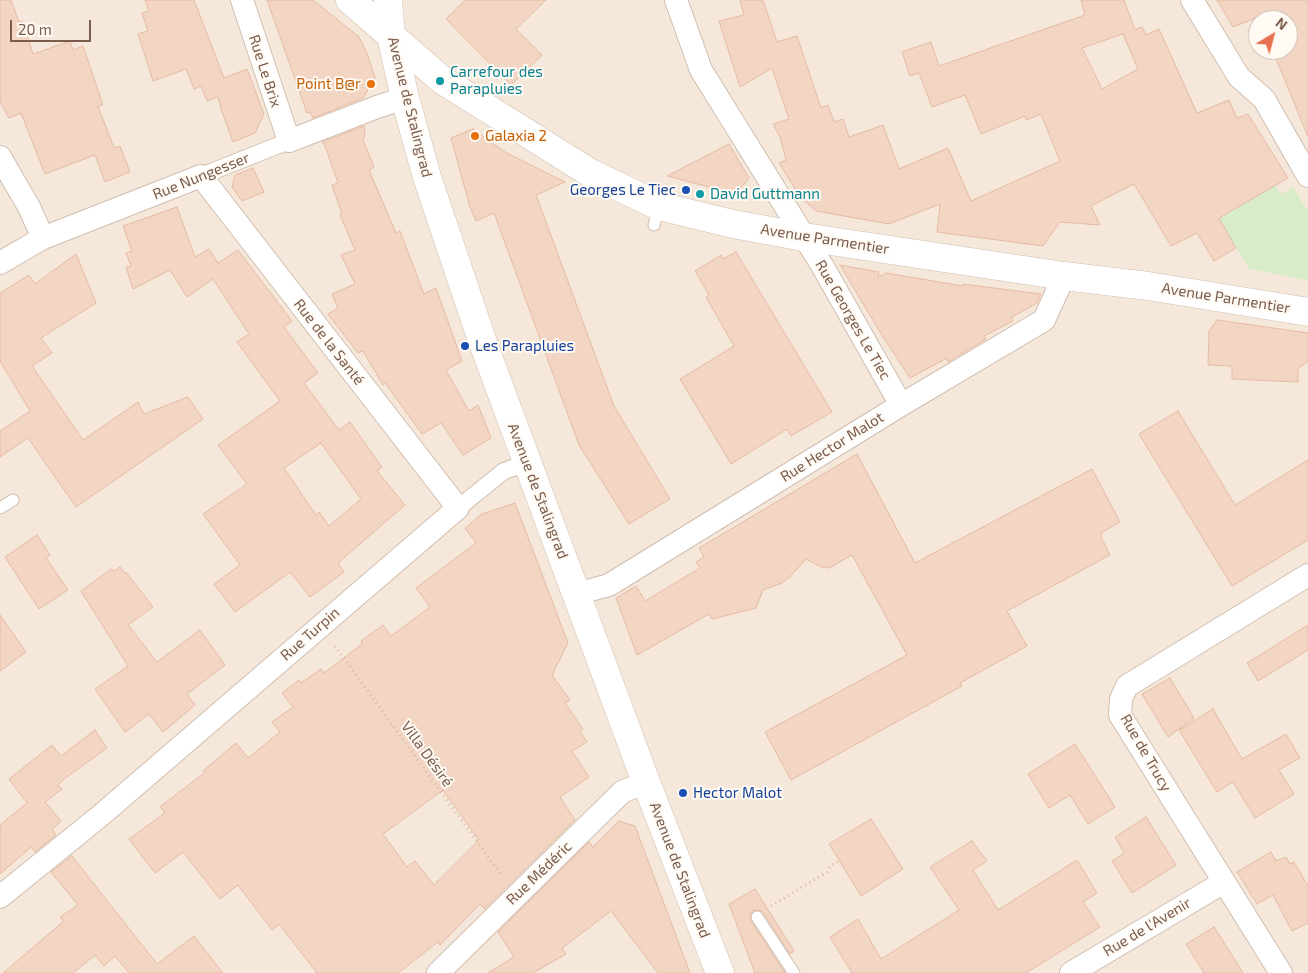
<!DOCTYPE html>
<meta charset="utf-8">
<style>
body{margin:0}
#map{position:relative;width:1308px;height:973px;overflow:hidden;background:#fdf6ec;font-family:"Exo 2",sans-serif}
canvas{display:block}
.north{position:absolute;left:1248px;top:10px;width:50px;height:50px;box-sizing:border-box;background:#fffaf3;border:1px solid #cabbb1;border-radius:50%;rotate:37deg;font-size:14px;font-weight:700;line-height:20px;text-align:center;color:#7a5c4d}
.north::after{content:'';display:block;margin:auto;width:18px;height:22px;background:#e76f51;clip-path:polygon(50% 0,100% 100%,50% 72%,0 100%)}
.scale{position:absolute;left:10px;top:20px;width:81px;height:22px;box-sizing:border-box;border:2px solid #7a5c4d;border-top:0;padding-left:6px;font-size:15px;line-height:18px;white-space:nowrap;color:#7a5c4d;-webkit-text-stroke:4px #fffaf3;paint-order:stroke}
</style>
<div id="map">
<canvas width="1308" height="973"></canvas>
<div class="north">N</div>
<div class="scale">20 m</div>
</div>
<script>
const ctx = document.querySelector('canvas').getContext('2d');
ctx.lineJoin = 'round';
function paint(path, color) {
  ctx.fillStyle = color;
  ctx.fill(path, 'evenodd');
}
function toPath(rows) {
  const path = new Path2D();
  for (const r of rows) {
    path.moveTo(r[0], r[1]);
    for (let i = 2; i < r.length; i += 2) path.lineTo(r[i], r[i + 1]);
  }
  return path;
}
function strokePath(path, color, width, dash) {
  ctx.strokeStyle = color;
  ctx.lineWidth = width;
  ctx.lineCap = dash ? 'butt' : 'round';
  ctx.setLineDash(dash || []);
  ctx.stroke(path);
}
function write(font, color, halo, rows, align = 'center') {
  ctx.font = font + ' "Exo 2",sans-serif';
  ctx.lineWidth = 4;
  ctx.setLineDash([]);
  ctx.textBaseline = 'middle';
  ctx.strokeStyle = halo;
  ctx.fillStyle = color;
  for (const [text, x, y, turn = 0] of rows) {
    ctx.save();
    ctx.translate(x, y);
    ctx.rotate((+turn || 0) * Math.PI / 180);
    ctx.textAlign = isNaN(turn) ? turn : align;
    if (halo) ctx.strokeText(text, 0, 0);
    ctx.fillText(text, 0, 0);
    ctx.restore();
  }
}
const residential = toPath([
 [0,0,1308,0,1308,973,0,973],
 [1258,20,1288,20,1288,50,1258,50]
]);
const green = toPath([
 [1275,185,1281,194,1293,187,1308,211,1308,280,1249,269,1219,218]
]);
const building = toPath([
 [0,0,11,0,19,22,22,21,33,54,70,41,73,50,83,46,103,105,98,106,114,148,120,146,130,172,105,182,95,155,45,174,21,113,9,118,0,102,0,0],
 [145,0,194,0,224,78,247,69,264,114,255,133,233,142,221,109,218,97,207,101,201,86,194,89,186,69,153,81,138,34,148,31,142,13,149,11,145,0],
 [267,0,313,0,359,37,367,53,375,78,363,98,313,118,310,112,307,113,267,0],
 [465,0,546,0,516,29,542,55,511,85,446,19,465,0],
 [740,0,763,0,777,42,797,36,821,108,828,105,834,122,843,119,849,137,883,125,899,169,948,148,971,201,1060,161,1041,114,1026,120,1025,116,981,134,965,95,932,107,919,73,910,76,902,52,931,42,939,66,1085,15,1081,0,1124,0,1135,30,1142,27,1146,35,1159,29,1197,113,1229,100,1237,118,1248,114,1288,178,1219,218,1236,248,1214,261,1197,233,1171,246,1134,184,1091,206,1100,225,1060,222,1043,246,937,232,940,204,889,224,816,211,801,198,779,163,786,160,780,137,773,124,789,119,772,68,740,87,719,21,744,15,740,0],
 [1123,34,1138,69,1102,89,1082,48,1123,34],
 [1217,0,1308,0,1308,137,1275,56,1279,54,1277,50,1288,50,1288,20,1263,20,1261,16,1233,27,1217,0],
 [364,126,365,133,363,140,374,167,369,170,396,233,400,231,424,294,436,288,462,361,446,370,469,411,478,405,491,438,463,455,441,423,422,434,385,383,383,385,363,351,358,353,328,314,338,308,332,294,355,284,341,255,355,250,340,215,342,214,332,185,338,183,325,146,322,142,364,126],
 [473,129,505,152,565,182,536,195,614,406,670,499,629,524,579,445,494,213,476,221,470,207,451,138,473,129],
 [729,144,749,178,736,194,667,176,729,144],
 [253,168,264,192,242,201,232,187,235,175,253,168],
 [177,207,195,257,209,249,218,263,238,250,292,321,284,327,318,373,304,383,339,430,350,422,382,467,377,471,405,505,338,563,344,572,310,597,290,572,235,612,214,584,240,565,203,514,247,484,218,445,280,401,237,342,249,334,213,279,187,297,170,270,133,289,126,267,131,266,126,253,132,251,123,226,177,207],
 [321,443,361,499,329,526,319,512,316,515,284,468,321,443],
 [736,252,832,412,791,436,787,429,731,464,680,379,734,346,706,297,709,295,695,271,721,255,723,259,736,252],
 [76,254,96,303,41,338,52,353,32,366,83,440,138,402,144,414,188,397,203,419,76,507,28,438,0,457,0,431,30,411,0,361,0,293,29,275,35,284,76,254],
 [840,265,879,272,878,277,886,273,963,286,963,284,1041,294,1037,303,1012,317,1013,321,984,336,986,339,948,362,947,358,910,378,883,337,840,265],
 [1217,320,1308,333,1308,361,1298,369,1298,382,1232,379,1232,366,1208,365,1209,331,1217,320],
 [1178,411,1235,505,1308,460,1308,540,1232,586,1139,434,1178,411],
 [857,454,915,563,1092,469,1120,522,1101,533,1102,536,1101,537,1110,555,1007,611,1027,646,960,683,962,686,791,780,765,732,907,655,852,555,829,568,821,567,806,559,790,577,782,583,763,590,756,608,712,619,709,614,637,655,616,598,636,586,645,601,700,568,696,562,704,557,699,548,857,454],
 [515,503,568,643,552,675,570,700,565,703,583,729,580,731,587,742,572,751,589,777,560,797,575,820,484,909,480,904,440,945,438,942,398,973,317,973,279,924,272,930,238,885,220,899,183,852,155,873,129,839,165,813,160,807,204,773,203,771,236,743,248,758,280,732,272,722,293,707,282,693,299,680,301,683,321,669,324,673,362,644,361,641,383,625,391,636,430,607,416,588,476,543,465,528,482,514,515,503],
 [443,790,479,840,434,885,415,861,407,867,383,834,443,790],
 [37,535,50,555,46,558,68,590,39,609,5,557,37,535],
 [120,567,125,573,126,572,153,607,128,625,157,662,200,630,225,665,187,694,195,705,163,732,149,714,125,732,95,689,128,666,81,591,111,569,114,571,120,567],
 [0,615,26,652,0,671,0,615],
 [1308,625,1308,650,1258,681,1247,663,1308,625],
 [1170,678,1194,718,1168,737,1142,694,1170,678],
 [1213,709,1242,759,1286,734,1300,758,1279,770,1294,794,1255,818,1233,782,1217,792,1179,730,1213,709],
 [95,730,107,748,64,779,58,785,62,789,45,802,61,821,52,830,56,835,35,852,31,847,0,874,0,825,27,803,9,779,52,745,61,756,95,730],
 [1075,744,1115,807,1088,824,1070,795,1049,808,1028,774,1075,744],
 [1146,817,1176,865,1132,893,1112,861,1124,853,1115,837,1146,817],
 [871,819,903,869,861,896,829,844,871,819],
 [619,821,635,826,690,973,658,973,611,911,562,948,566,954,533,973,488,973,514,957,498,932,589,842,593,847,619,821],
 [972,841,987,861,973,870,998,910,1077,860,1097,893,1083,902,1100,927,1026,973,852,973,830,937,858,919,881,959,959,910,930,867,972,841],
 [1271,852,1276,861,1286,857,1290,864,1294,862,1308,886,1308,923,1292,931,1273,895,1257,904,1237,872,1271,852],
 [72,856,157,964,194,936,223,973,129,973,115,956,104,966,95,955,73,973,3,973,64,921,60,917,78,905,51,872,72,856],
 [755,889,794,951,790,954,763,912,757,910,752,911,750,917,751,921,785,973,755,973,729,904,755,889],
 [1214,927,1225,944,1243,973,1204,973,1186,944,1214,927]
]);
const path = toPath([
 [335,646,502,876],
 [771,906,827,872,830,866,839,861]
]);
const service = toPath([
 [654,225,659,206],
 [0,508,13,500],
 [757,917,794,973]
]);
const pedestrian = toPath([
 [201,176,289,141],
 [458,508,504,471,527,463]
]);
const minor = toPath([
 [242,0,289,141,377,107,405,98],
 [676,0,701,70,823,267,901,405],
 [1192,0,1239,77,1264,99,1308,176],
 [0,157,29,207,43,238],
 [0,263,43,238,201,176,458,508,100,816,0,897],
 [576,594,609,585,901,405,1044,320,1064,276],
 [438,973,622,792,646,782],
 [1071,973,1224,882],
 [1281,973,1120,715,1121,699,1127,686,1308,575]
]);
const tertiary = toPath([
 [350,0,442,80,592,174,659,206,733,224,804,237,1064,276,1148,286,1308,312]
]);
const secondary = toPath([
 [388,0,391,36,405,98,427,177,483,343,646,782,720,973]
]);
const markers = [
 [440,81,5,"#0f9aa8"],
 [371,84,5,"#e8710a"],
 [475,136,5,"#e8710a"],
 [686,190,5,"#1a4fb4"],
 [700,194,5,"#0f9aa8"],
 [465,346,5,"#1a4fb4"],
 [683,793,5,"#1a4fb4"]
];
const streetNames = [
 ["Rue Le Brix",265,71,72],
 ["Avenue de Stalingrad",410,107,76],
 ["Rue Nungesser",201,176,-22],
 ["Avenue Parmentier",825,239,9],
 ["Avenue Parmentier",1226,298,9],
 ["Rue Georges Le Tiec",853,320,60],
 ["Rue de la Santé",329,342,52],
 ["Rue Hector Malot",832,447,-32],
 ["Avenue de Stalingrad",538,491,69],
 ["Rue Turpin",310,634,-41],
 ["Rue de Trucy",1146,753,60],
 ["Villa Désiré",427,754,54],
 ["Avenue de Stalingrad",680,870,69],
 ["Rue Médéric",539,873,-44],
 ["Rue de l'Avenir",1147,927,-31]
];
const cultureNames = [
 ["Carrefour des",450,72],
 ["Parapluies",450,89],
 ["David Guttmann",710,194]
];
const foodNames = [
 ["Point B@r",361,84],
 ["Galaxia 2",485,136,"left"]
];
const transitNames = [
 ["Georges Le Tiec",676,190,"right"],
 ["Les Parapluies",475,346],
 ["Hector Malot",693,793]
];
paint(residential, '#f5e8da');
paint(green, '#d8ecc9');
paint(building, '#f3d5c3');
strokePath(building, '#e6bba3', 1);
strokePath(service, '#d1beb0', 13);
strokePath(pedestrian, '#d1beb0', 18);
strokePath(minor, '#d1beb0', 24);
strokePath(tertiary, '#d1beb0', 29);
strokePath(secondary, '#d6c0b0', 29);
strokePath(path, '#d9b8a5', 3, [1, 4]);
strokePath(service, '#fff', 11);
strokePath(pedestrian, '#fff', 16);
strokePath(minor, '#fff', 22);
strokePath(tertiary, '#fff', 28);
strokePath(secondary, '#fff', 28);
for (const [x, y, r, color] of markers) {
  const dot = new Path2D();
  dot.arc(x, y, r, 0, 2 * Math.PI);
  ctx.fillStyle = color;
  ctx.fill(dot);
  strokePath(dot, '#fffaf3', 2);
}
write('15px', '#7a5c4d', '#fffaf3', streetNames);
write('15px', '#0d838f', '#fffaf3', cultureNames, 'left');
write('15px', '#c56008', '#fffaf3', foodNames, 'right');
write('15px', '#164399', '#fffaf3', transitNames, 'left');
</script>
